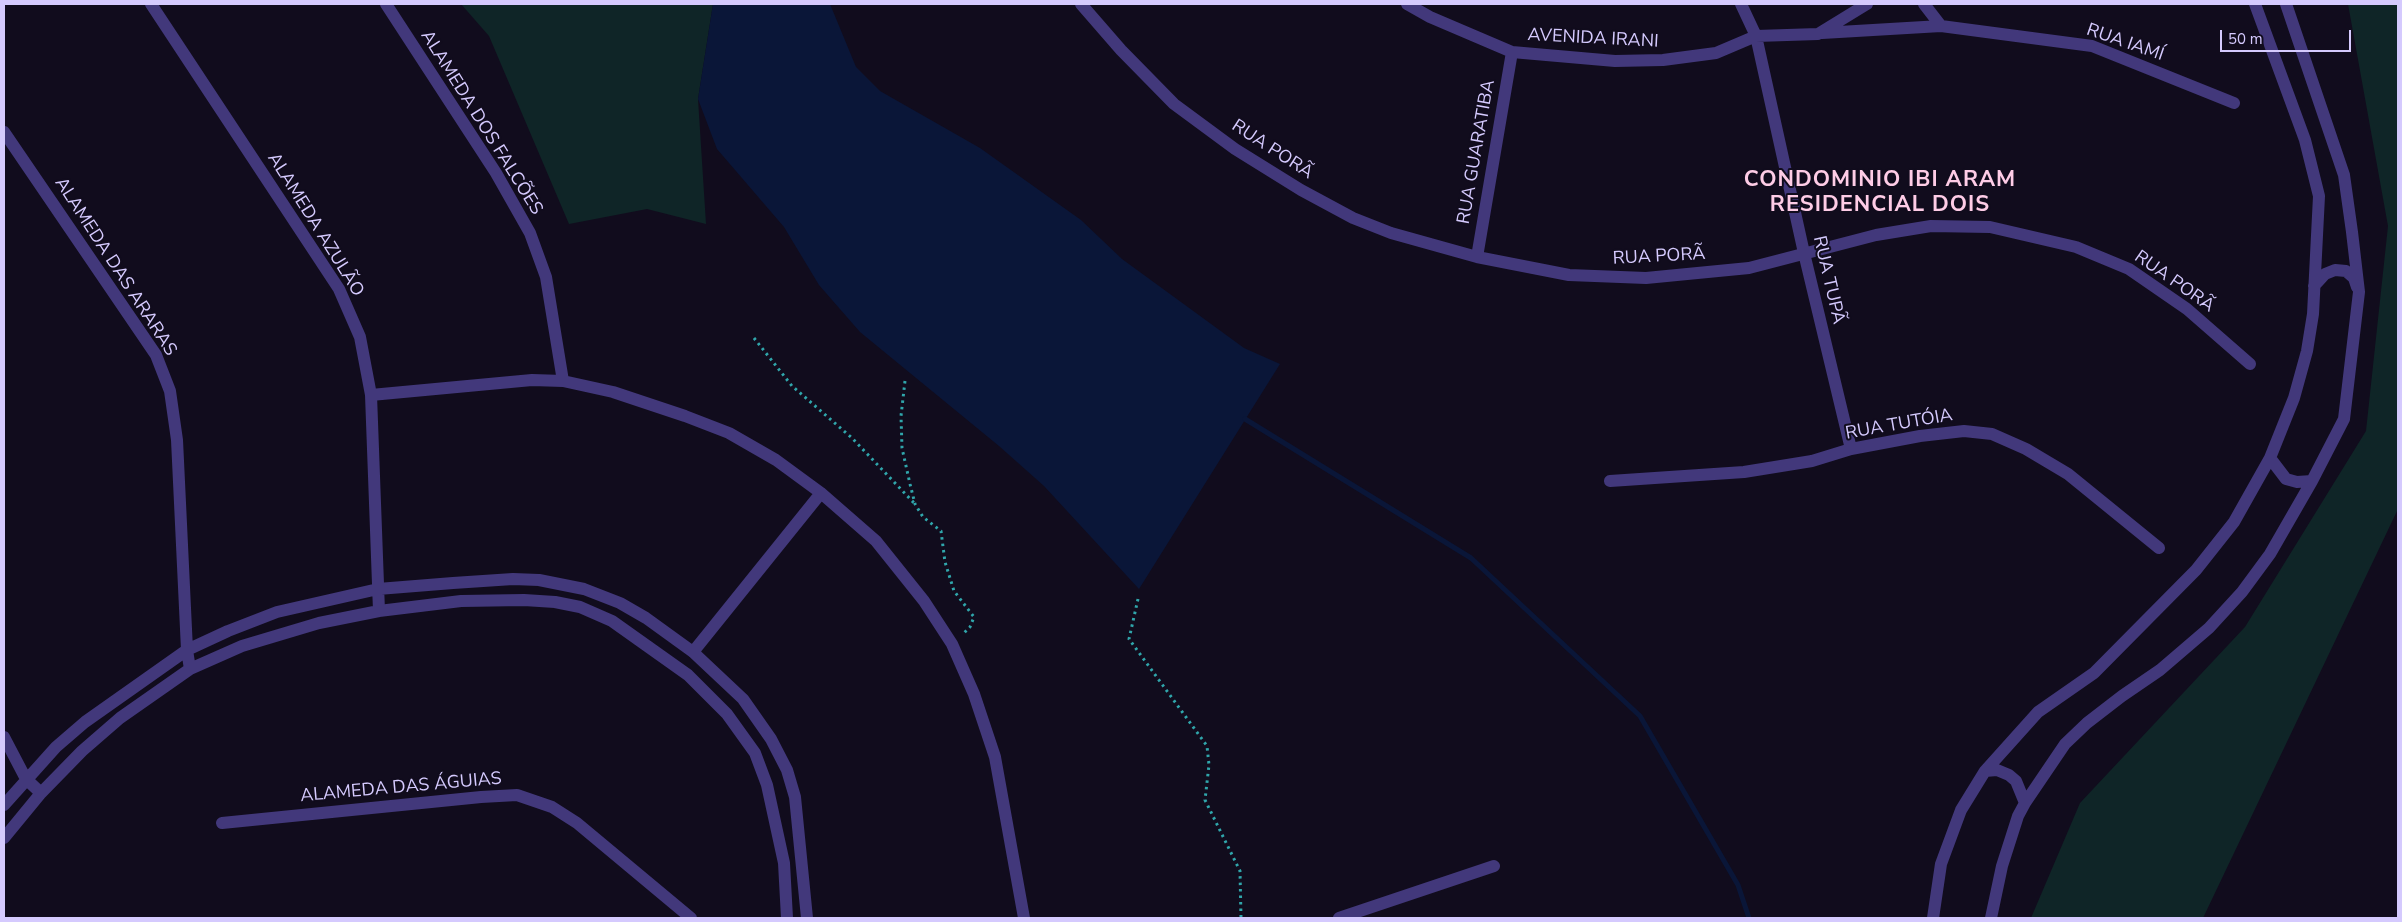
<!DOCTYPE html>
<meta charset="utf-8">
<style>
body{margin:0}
#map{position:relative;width:2402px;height:922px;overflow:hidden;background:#110c1d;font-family:"Nunito Sans",sans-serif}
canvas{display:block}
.frame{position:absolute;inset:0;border:5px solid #d5cafe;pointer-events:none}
.scale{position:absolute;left:2220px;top:30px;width:131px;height:22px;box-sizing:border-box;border:2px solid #d5cafe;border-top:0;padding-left:6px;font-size:15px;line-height:18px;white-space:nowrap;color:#d5cafe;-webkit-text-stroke:4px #110c1d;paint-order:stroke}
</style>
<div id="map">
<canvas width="2402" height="922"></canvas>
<div class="frame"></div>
<div class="scale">50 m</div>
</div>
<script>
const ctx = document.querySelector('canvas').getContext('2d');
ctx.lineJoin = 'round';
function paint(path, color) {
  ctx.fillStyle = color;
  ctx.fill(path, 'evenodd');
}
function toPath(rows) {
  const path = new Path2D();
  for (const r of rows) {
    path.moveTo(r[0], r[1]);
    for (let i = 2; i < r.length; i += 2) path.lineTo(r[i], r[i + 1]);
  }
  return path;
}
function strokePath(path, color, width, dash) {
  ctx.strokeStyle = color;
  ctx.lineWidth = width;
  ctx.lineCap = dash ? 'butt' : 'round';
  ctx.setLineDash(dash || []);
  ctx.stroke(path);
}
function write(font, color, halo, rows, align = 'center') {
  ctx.font = font + ' "Nunito Sans",sans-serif';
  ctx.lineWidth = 4;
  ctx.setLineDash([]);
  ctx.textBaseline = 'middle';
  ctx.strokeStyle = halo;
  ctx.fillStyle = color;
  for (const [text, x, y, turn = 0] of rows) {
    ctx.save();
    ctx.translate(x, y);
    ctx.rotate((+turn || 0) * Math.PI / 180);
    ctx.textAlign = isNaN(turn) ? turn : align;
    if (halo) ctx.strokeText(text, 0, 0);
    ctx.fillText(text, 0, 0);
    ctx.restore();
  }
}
const green = toPath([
 [461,4,713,4,698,99,706,224,647,209,569,224,489,36],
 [2348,4,2398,4,2398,509,2203,918,2031,918,2080,803,2245,627,2366,431,2388,226]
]);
const water = toPath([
 [713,4,830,4,856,67,880,91,980,148,1081,220,1122,259,1244,348,1280,364,1139,589,1044,486,999,446,860,332,819,285,784,227,717,149,698,99]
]);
const stream = toPath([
 [1245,419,1471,558,1640,716,1738,885,1749,918]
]);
const path = toPath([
 [754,338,792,386,852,438,915,504],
 [905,381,901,416,902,448,910,484,915,504,923,517,941,531,945,562,954,591,974,617,970,627,962,635],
 [1138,599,1129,639,1207,746,1209,765,1205,800,1240,871,1241,918]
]);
const minor = toPath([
 [151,4,339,289,360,337,371,395,379,611],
 [386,4,496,173,530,233,546,277,563,381],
 [1081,4,1121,50,1174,104,1235,149,1301,190,1353,218,1391,233,1477,257,1569,275,1646,278,1749,268,1876,235,1931,226,1990,227,2076,247,2129,269,2187,309,2250,364],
 [1407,4,1430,17,1512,52,1615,61,1663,60,1716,53,1756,36,1818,34,1867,4],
 [1741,4,1756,36,1804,253,1851,449],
 [1924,4,1941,26],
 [1822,33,1941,26,2092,46,2234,103],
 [4,132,156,355,170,391,177,440,187,650,190,669],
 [1477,257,1512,52],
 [371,395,532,380,563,381,613,392,685,416,729,433,776,460,821,493,876,541,924,601,952,644,974,694,995,757,1024,918],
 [1610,481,1744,472,1812,461,1851,449,1920,436,1964,431,1992,434,2026,449,2068,474,2159,548],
 [693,652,821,493],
 [4,737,26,779,41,793],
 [4,805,56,747,85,722,187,650,228,631,277,612,378,589,453,583,513,579,539,580,584,589,620,603,646,618,693,652,743,699,771,739,787,770,795,797,807,918],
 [222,823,481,797,517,795,552,807,577,823,691,918],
 [4,838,41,793,82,751,120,718,190,669,242,646,319,623,379,611,461,601,524,600,555,602,580,607,612,621,688,675,727,714,755,753,767,785,784,863,787,918],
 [1339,918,1494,866]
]);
const tertiary = toPath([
 [2314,286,2325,274,2335,270,2346,271,2354,278,2357,287],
 [2270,458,2286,479,2297,482,2312,481],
 [1985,771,1997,770,2009,775,2016,781,2025,803],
 [1933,918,1941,864,1961,810,1985,771,2038,712,2094,673,2196,570,2234,522,2270,458,2294,398,2307,351,2313,314,2319,196,2305,140,2255,4],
 [1991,918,2002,866,2018,816,2025,803,2065,744,2087,723,2122,696,2160,670,2209,628,2242,592,2270,554,2312,481,2344,419,2359,292,2352,232,2344,175,2286,4]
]);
const streetNames = [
 ["AVENIDA IRANI",1593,39,3],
 ["RUA IAMÍ",2125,43,19],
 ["ALAMEDA DOS FALCÕES",481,123,58],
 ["RUA PORÃ",1272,150,33],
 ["RUA GUARATIBA",1477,152,-80],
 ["ALAMEDA AZULÃO",315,225,58],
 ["RUA PORÃ",1659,257,-3],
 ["ALAMEDA DAS ARARAS",115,267,57],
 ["RUA TUPÃ",1828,280,77],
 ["RUA PORÃ",2174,282,35],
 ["RUA TUTÓIA",1899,425,-10],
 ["ALAMEDA DAS ÁGUIAS",401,788,-5]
];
const districtNames = [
 ["CONDOMINIO IBI ARAM",1880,181],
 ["RESIDENCIAL DOIS",1880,206]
];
paint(green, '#0f2527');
paint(water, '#0a1638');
strokePath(stream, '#0a1638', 5);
strokePath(path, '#30a6ab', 3, [2.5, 4]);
strokePath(minor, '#42387b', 12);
strokePath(tertiary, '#42387b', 12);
write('18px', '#d5cafe', '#110c1d', streetNames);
ctx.letterSpacing = '1px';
write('bold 22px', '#fecce6', '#110c1d', districtNames);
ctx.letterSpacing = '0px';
</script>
